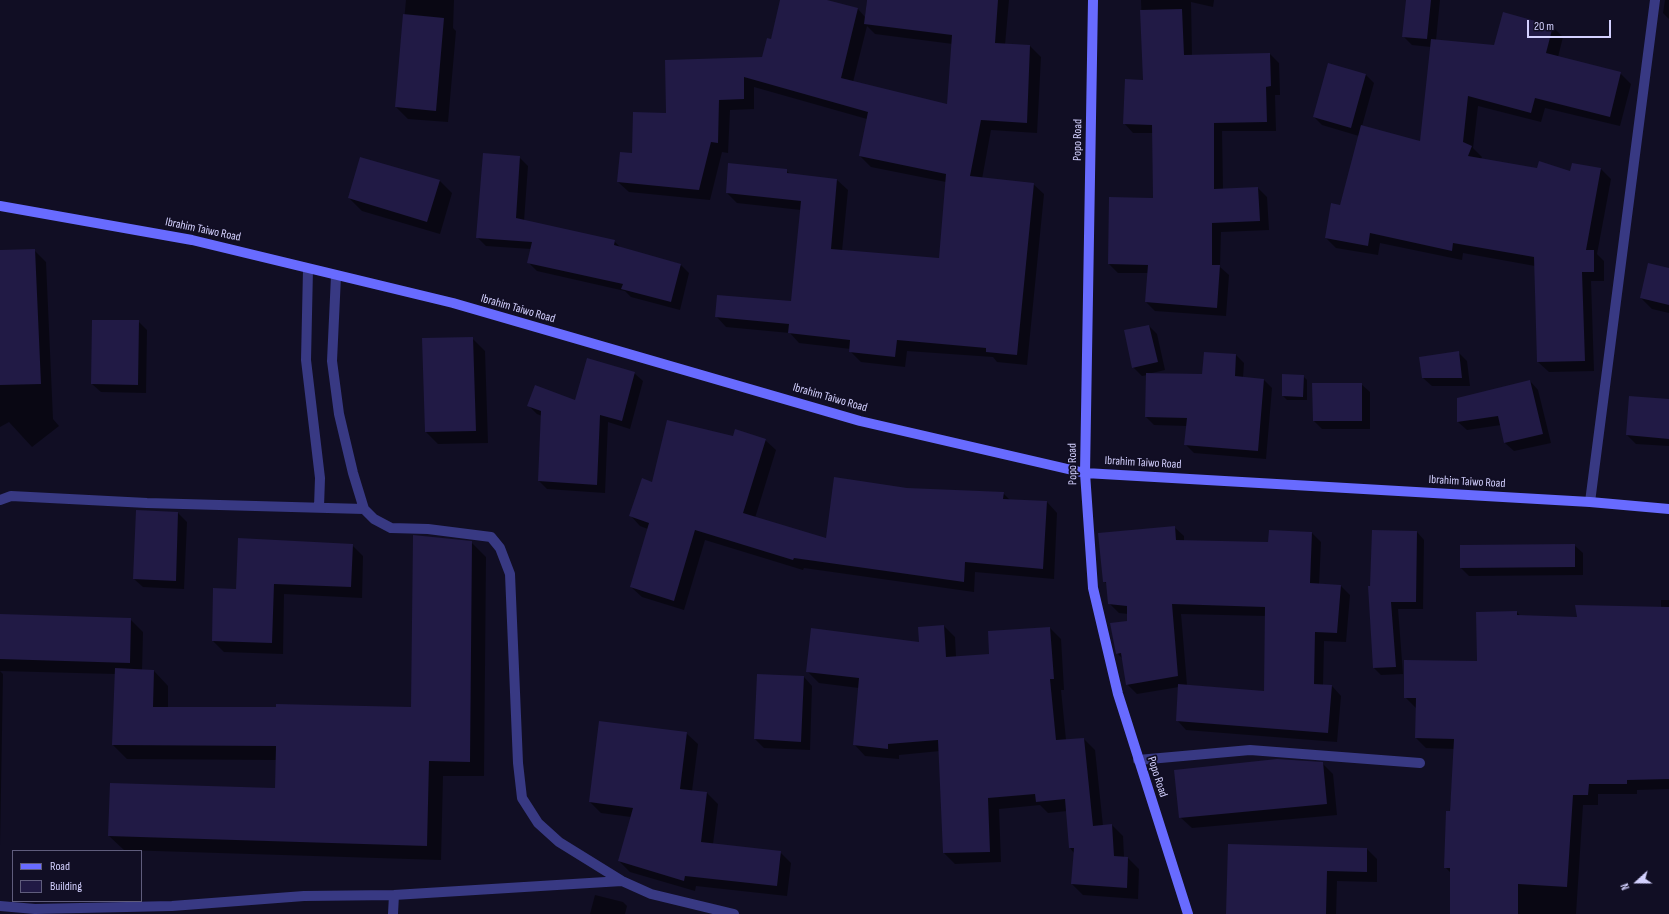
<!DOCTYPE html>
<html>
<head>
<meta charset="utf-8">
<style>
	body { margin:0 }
	#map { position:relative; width:1669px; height:914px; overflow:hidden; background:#110e24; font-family:"Sofia Sans Condensed",sans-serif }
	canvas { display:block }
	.legend { position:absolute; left:12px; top:850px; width:130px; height:52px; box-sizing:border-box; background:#110e24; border:1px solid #5f5c7c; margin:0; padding:5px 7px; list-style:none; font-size:12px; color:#d4d1ff }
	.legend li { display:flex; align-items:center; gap:8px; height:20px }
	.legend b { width:20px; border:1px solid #5f5c7c }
	.north { position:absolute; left:1617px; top:862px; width:40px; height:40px; -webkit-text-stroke:3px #110e24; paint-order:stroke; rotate:249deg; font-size:11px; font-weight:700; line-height:16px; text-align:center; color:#d4d1ff }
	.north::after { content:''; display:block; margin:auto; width:14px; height:18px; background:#d4d1ff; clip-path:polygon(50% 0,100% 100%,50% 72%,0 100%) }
	.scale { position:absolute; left:1527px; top:20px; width:84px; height:18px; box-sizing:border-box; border:2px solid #d4d1ff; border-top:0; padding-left:5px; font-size:12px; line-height:14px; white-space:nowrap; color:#d4d1ff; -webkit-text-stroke:3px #110e24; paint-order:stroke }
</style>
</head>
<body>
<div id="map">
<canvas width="1669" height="914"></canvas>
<ul class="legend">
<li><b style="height:5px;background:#686bff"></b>Road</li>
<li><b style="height:11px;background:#211a45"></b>Building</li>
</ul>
<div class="north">N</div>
<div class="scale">20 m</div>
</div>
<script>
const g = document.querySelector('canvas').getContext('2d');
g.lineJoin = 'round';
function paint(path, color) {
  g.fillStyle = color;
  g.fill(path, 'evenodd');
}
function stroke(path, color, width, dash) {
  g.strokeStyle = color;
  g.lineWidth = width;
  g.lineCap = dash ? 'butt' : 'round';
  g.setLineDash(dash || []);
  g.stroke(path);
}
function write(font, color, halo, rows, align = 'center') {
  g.font = font + ' "Sofia Sans Condensed",sans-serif';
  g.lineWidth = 3.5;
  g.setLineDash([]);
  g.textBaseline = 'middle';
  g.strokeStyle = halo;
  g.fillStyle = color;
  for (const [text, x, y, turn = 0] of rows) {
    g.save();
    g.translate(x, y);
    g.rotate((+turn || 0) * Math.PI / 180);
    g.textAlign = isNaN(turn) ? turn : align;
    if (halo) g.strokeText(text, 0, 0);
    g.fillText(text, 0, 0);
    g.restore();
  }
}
paint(new Path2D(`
	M406,0H454L453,28L456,31L448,122L408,119L396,107Z
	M781,0H822L858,9L865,17L867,0H1009L1005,45L1030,46L1041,57L1037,133L991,130L982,179L1033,184L1044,194L1027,365L997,362L993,357L907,351L905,367L861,362L850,351L851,349L799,343L790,333L726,327L716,316L792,302L801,210L737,203L727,193L786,170L791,175L837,180L848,190L842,251L940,259L946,182L871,167L860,156L867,119L754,87V109L730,110L728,153L722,152L710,200L629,192L618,182L633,154L667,114L763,58L771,40ZM867,26L875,34L953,44L948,105L853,82Z
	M1141,0H1214L1213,7L1191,2L1192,56L1270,54L1279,63L1280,95H1275L1276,131H1222L1223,190L1258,188L1267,197L1269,230L1221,232L1220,267L1229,275L1226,316L1155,311L1146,302L1148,273H1118L1109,264L1154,199L1153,133H1133L1124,123L1144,81Z
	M1407,0H1440L1436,40L1495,46L1553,27L1563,37L1558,57L1620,73L1631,84L1620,126L1545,108L1541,122L1478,106L1473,148L1482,157L1481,159L1538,169L1571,172L1572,164L1601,169L1611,179L1597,254L1604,261V281H1591L1594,371L1549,372L1538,362L1535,266L1463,253L1462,260L1380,243L1378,255L1336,248L1326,238L1340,206L1359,136L1322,125L1314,117L1329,64L1366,75L1374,83L1362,126L1421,142L1431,47L1412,45L1403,36Z
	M1665,0H1669V19L1663,13Z
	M519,157L528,166L524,221L614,241L622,249L680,264L689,273L680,310L631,297L625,291L537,271L528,262L531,249L486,246L477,237Z
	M439,180L452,193L440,234L362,211L349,198Z
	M34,250L46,262L53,419L59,426L32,447L9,422L0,427V251Z
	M1669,269V313L1652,309L1641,298Z
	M138,321L147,330L146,393L101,392L92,384Z
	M1149,326L1157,334L1165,370L1152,373L1203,375L1236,355L1244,363L1243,378L1264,380L1272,388L1266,459L1194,453L1186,445L1187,426L1154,425L1146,417L1147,375L1142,376L1133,367Z
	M472,338L485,351L488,443L438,444L426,432Z
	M1458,352L1467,361L1470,386H1432L1423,378Z
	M634,373L643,381L630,429L608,422L605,493L547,489L539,481L542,416L537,414L528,405L576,401Z
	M1303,376L1307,380V400H1287L1283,396Z
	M1530,381L1538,390L1551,443L1514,451L1505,443L1501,425L1467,430L1458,422Z
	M1361,384L1370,392V429H1322L1314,421Z
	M1669,400V446L1636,444L1627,435Z
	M734,437L765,440L776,450L755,518L827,540L907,489L1003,493L1010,500L1047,502L1057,513L1054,579L975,572L974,592L804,568L803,570L705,540L684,610L642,597L631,587L648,529L640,526L630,515L653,484Z
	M137,511L178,513L187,522L184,589L143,587L134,579Z
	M1174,527L1184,536V541L1269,543L1312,533L1321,542L1319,585L1341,586L1350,595L1346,642L1324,641L1323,685L1332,686L1341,696L1337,742L1186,730L1177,720L1179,687L1137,694L1127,684L1123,659L1117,653L1127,622L1128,614L1119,613L1109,603L1107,584L1104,581ZM1181,614L1266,616L1265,692L1187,685Z
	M1417,532L1424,540L1423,609H1398L1403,674L1381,675L1374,668L1369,587Z
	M471,542L486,557L484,776H443L441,860L124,850L109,836L276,789V760L127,759L113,745L116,674L0,671V615L130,619L143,632L142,671H154L168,686V708H412Z
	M352,545L363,556L362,598L284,594L283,654L224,652L213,641L237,590Z
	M1574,545L1583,553V575L1469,576L1461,568Z
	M1661,600H1669V789L1637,790V794H1598V805H1583L1576,914H1451V873L1445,867L1455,749L1426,748L1416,738V708L1405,697L1478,662L1517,612L1521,617L1578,618L1661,608Z
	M944,626L955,637L956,657L990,655L1050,628L1061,639L1064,690H1061L1066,740L1084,739L1095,750L1103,826L1112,825L1123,836L1124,857L1128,858L1139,869L1138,899L1083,895L1072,884L1074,853L1070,848L1067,811L1048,813L1040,805L999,809L1001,862L955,864L944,853L940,751L899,755V759L865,756L854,744L859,688L819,683L808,672L920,643Z
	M0,671L3,674L0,845Z
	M758,675L804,677L812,686L810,750L764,748L755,739Z
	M686,733L698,744L692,791L707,793L718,804L713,844L780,852L791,863L787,896L696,886L695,891L630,872L619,861L631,817L601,813L590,802Z
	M1322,763L1333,774L1337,815L1192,828L1180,817Z
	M1367,849L1377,859V882L1337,881L1336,914H1227Z
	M595,895L623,902L627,906L625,914H590Z`), '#0007');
paint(new Path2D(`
	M780,0H827L858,8L841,78L947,104L952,35L864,24L867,0H998L995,43L1030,45L1027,123L981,120L970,176L1034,183L1017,355L986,352V348L897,340L895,357L849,352L850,340L788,333L789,324L715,317L717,295L791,301L801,201L726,193L728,163L787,169V173L837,179L831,249L939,258L946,174L859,156L868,112L744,77V99L719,100L718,143L711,142L699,190L617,182L620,152L632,153L633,112L666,113L665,60L762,57L767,38L771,39Z
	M1406,0H1431L1427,39L1402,37Z
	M1182,9L1184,55L1270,53L1271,86L1266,87L1267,122L1214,123V189L1258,187L1260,221L1212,223V265H1220L1217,308L1145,302L1148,265L1108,264L1109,197L1153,198L1152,125L1123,124L1125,79L1143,80L1140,10Z
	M1503,12L1553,26L1546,53L1621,72L1610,117L1535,98L1531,113L1468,96L1463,142L1472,146L1468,156L1537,168L1539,161L1570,171L1572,163L1601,168L1586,250H1594V272H1582L1585,361L1537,362L1534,257L1453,243L1452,251L1370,233L1368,246L1325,238L1331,203L1340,205L1361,125L1420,141L1431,39L1494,45Z
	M403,14L444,18L436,111L395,107Z
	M1328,63L1366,74L1351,128L1313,117Z
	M483,153L520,156L516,218L615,240L614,245L681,264L671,302L621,289L623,284L527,263L532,242L476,238Z
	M360,157L440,180L427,222L348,198Z
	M35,249L41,384L0,385V250Z
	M1648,263L1669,268V305L1640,298Z
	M92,320H139L138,385L91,384Z
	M1149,325L1158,362L1132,368L1124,330Z
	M473,337L476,431L425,432L422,338Z
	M1459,351L1462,378H1422L1419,357Z
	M1204,352L1236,354L1235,376L1264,379L1258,451L1184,445L1187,418L1145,417L1146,373L1202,374Z
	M587,358L635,372L622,421L600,415L597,485L538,481L541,411L527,406L535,385L575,400Z
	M1282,374L1304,375L1303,397L1282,396Z
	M1530,380L1543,434L1504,443L1498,416L1457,422V398Z
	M1312,383H1362V421H1313Z
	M1629,396L1669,399V439L1626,435Z
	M667,420L733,436L735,429L766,439L743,513L826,538L834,477L907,488L1004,492L1003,499L1047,501L1043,569L965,562L964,582L794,558L793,560L695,530L674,601L630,587L649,523L629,516L642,478L652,482Z
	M136,510L178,512L176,581L133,579Z
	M1175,526L1176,540L1268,542L1269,530L1312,532L1310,583L1341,585L1337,633L1315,632L1314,684L1332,685L1328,733L1176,721L1178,684L1264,691L1265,607L1172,604L1178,676L1126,685L1121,653L1116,654L1110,623L1127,621V606L1108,604L1106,582H1103L1098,533Z
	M1372,530L1417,531L1416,602H1391L1396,667L1373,668L1368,586H1370Z
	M413,535L472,541L470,762L429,761L427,846L108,836L110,783L275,788L276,746L112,745L115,668L154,670L153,707H276V704L411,707Z
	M238,538L353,544L351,587L274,584L272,643L212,641L213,588L236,589Z
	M1575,544V567L1460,568V545Z
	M1575,605L1669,607V779L1627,780V784H1589L1588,795H1573L1567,887L1518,884V914H1450V868H1444L1446,811H1450L1454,739L1415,738L1416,698H1404V660L1477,661L1476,612L1517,611V615L1577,617Z
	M0,614L131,618L130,663L0,659Z
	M944,625L946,657L989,654L988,631L1050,627L1054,679H1050L1056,740L1084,738L1093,826L1112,824L1114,856L1128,857L1127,888L1071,884L1074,848H1069L1065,799L1036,802L1035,794L988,798L990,852L943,853L938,740L888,744V749L853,745L859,678L806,672L811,628L919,642L918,627Z
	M757,674L804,676L801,742L754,739Z
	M599,721L687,732L680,789L707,792L701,842L781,851L777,886L685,876L684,881L618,861L633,808L589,802Z
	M1277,759L1323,762L1327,804L1179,818L1174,770Z
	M1228,844L1367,848V872L1327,871L1326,914H1226Z`), '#211a45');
stroke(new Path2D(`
	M308,269L306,360L320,478L319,507
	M336,276L332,361L339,414L353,473L364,509L374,519L391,528L428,529L491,537L500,548L510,574L518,763L522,798L538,823L559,842L622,881L651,894L734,914
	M0,500L11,496L147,503L364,509
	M0,906L35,909L172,906L304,896L394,895L622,881
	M393,914L394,895`), '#383983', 10);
stroke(new Path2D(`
	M1590,502L1655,0
	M1138,760L1250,750L1420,763`), '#383983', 10);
stroke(new Path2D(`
	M1093,0L1085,473L1093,588L1118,694L1188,914
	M0,206L192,240L453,303L860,421L1085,473L1590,502L1669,509`), '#686bff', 10);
write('12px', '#d4d1ff', '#110e24', [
	["Popo Road",1078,140,-89],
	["Ibrahim Taiwo Road",203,230,12],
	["Ibrahim Taiwo Road",518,309,16],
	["Ibrahim Taiwo Road",830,398,16],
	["Ibrahim Taiwo Road",1143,463,3],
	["Popo Road",1073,464,-91],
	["Ibrahim Taiwo Road",1467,482,3],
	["Popo Road",1157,777,72]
]);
</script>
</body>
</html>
